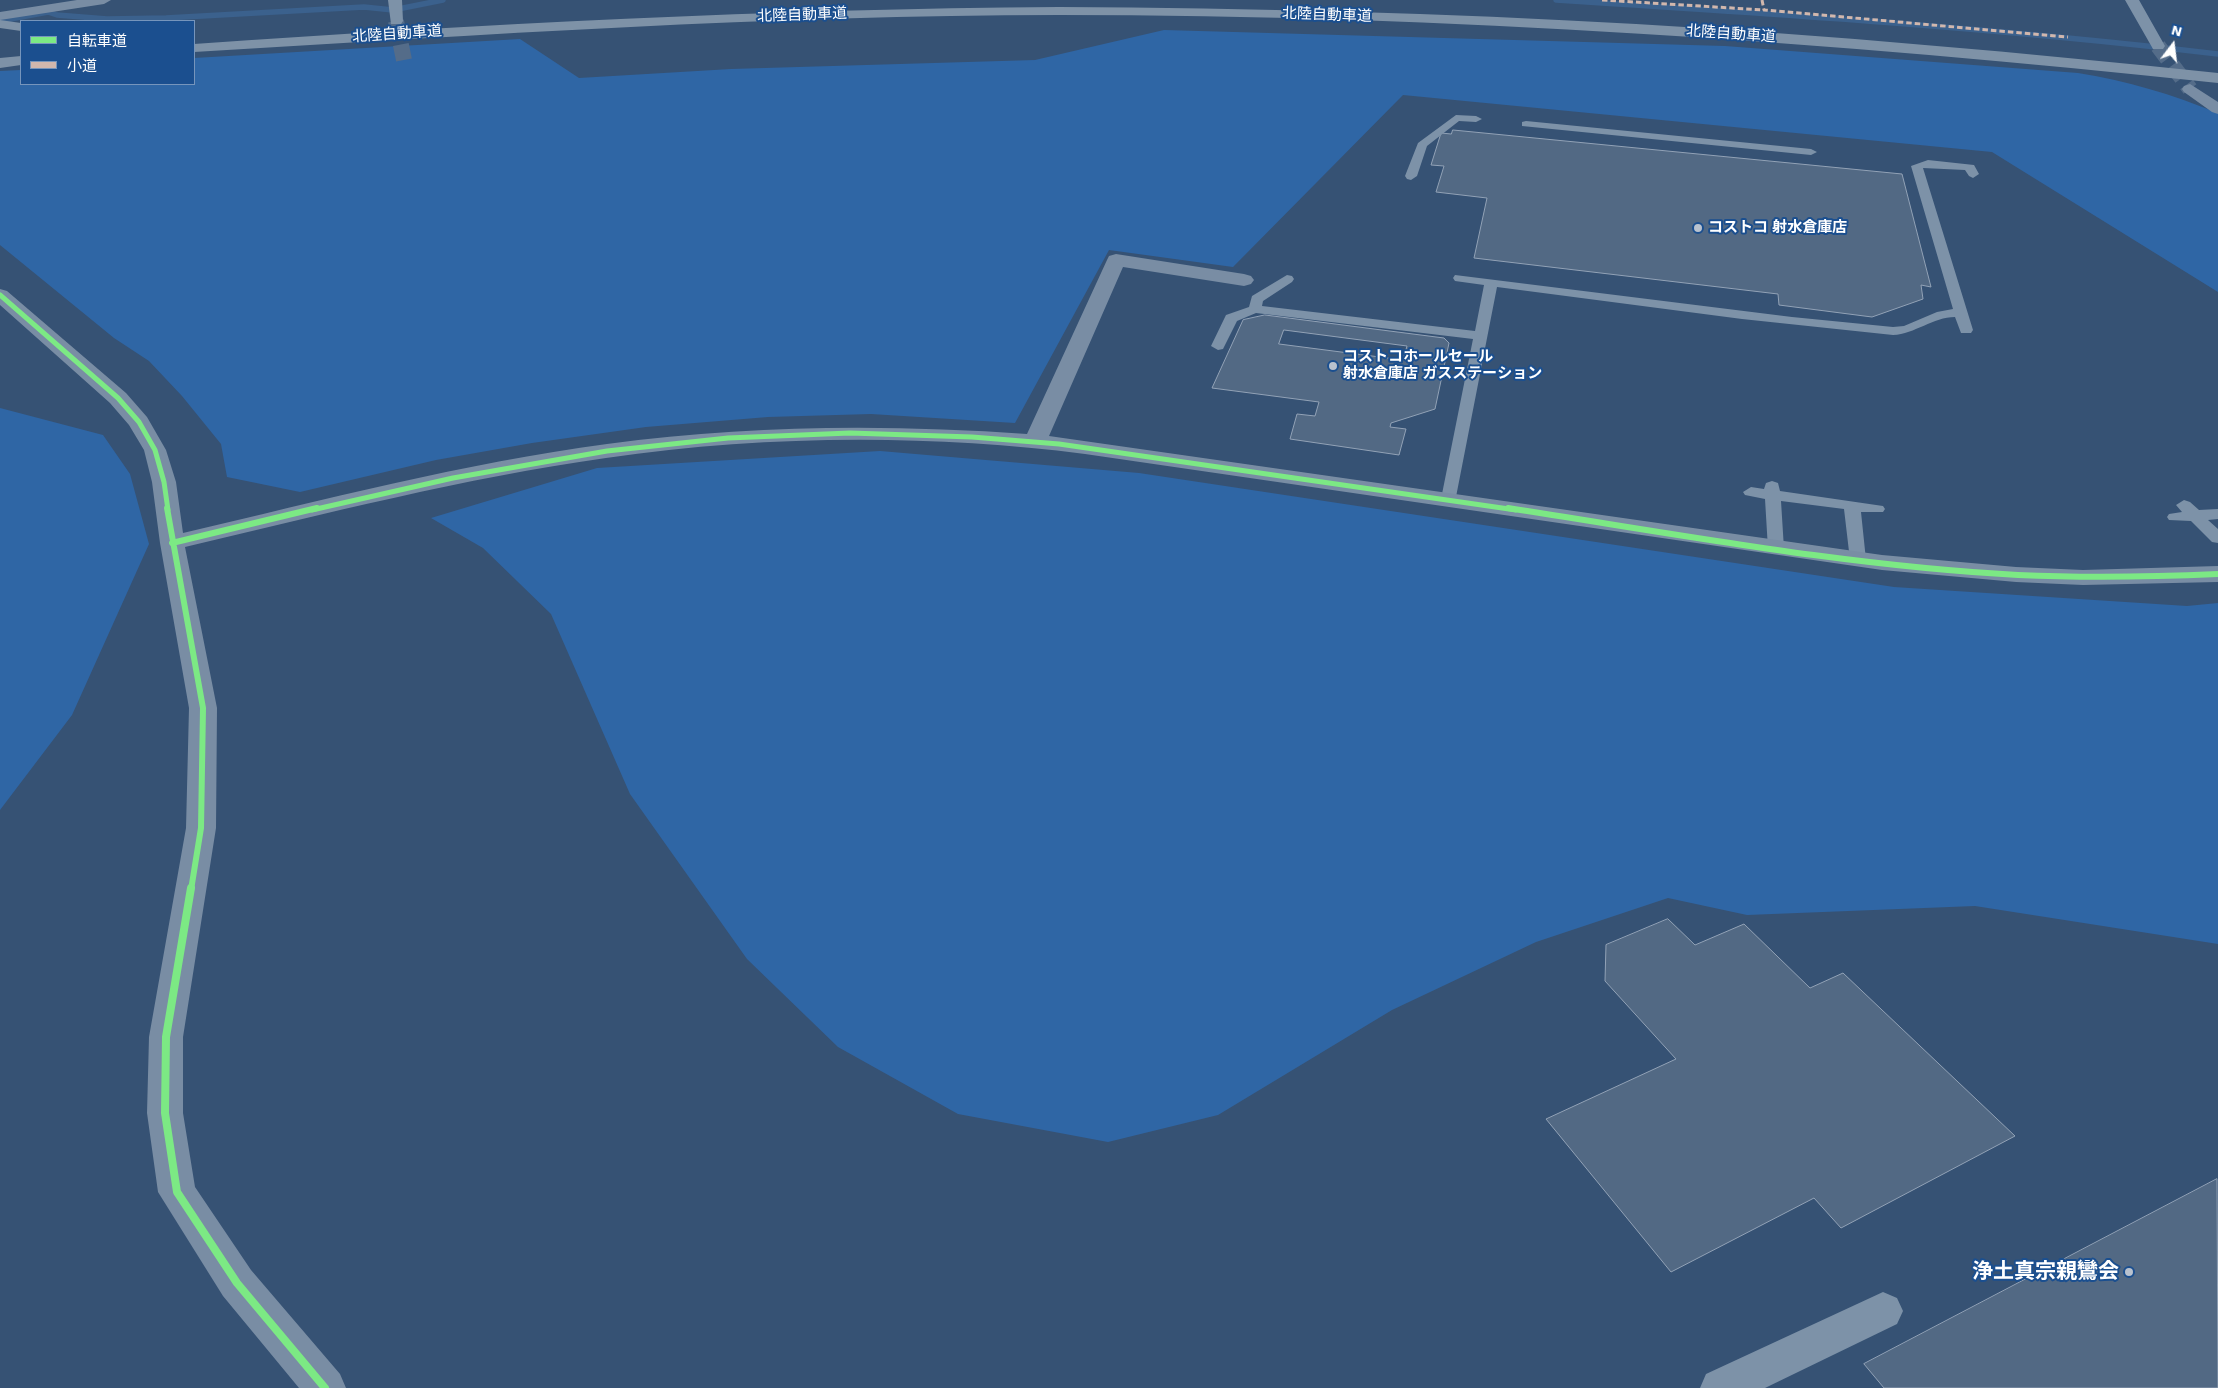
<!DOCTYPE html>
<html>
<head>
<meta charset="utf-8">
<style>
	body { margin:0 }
	#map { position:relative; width:2218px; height:1388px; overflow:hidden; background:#365274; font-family:"Work Sans","Noto Sans JP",sans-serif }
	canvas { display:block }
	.legend { position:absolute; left:20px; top:20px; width:175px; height:65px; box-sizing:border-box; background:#1b4f8f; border:1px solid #7695bc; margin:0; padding:6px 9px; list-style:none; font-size:15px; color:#fff }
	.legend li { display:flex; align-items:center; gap:10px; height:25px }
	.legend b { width:25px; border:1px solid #7695bc }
	.north { position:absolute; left:2148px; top:20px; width:50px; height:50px; -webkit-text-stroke:4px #1b4f8f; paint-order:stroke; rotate:15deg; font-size:14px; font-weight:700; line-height:20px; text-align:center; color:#fff }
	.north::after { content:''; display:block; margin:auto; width:18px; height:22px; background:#fff; clip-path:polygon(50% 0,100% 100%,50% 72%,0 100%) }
</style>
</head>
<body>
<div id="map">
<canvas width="2218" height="1388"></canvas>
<ul class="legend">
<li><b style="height:6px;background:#7ce984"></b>自転車道</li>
<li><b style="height:6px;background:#d1b7ad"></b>小道</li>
</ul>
<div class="north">N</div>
</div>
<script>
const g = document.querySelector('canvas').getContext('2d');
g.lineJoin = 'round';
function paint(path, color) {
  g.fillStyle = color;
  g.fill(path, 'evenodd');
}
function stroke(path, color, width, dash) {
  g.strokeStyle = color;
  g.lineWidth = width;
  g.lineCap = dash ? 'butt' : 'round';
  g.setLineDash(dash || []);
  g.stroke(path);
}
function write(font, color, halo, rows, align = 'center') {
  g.font = font + ' "Work Sans","Noto Sans JP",sans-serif';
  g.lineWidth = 4;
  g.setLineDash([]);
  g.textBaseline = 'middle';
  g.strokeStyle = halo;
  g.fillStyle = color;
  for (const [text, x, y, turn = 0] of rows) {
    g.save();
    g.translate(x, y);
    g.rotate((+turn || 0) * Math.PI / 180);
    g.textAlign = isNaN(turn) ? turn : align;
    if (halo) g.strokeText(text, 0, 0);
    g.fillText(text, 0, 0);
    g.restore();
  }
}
paint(new Path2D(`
	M1164,30L1725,46L2078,73C2129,81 2170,94 2218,113V292L1992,152L1403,95L1233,267L1109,250L1015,423L871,414L768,417L646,427L532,443L436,460L300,492L227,477L221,444L182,396L149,361L114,338L0,245V71L21,70V84H194V58L520,39L579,78L731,69L1035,60Z
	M0,408L103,435L130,474L149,544L72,715L0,810Z
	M880,451L1139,473L1894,587L2187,606L2218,603V944L1975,906L1747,915L1668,898L1536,942L1392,1010L1218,1115L1108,1142L958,1114L838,1047L747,959L630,794L551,614L483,548L431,518L597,468Z`), '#2f66a5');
stroke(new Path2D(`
	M1556,0C1777,14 1998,28 2218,54
	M0,21L48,12L57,15L107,19L166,18L364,7L393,10L443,0`), '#3b618d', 5.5);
const building = new Path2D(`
	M1453,130L1902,174L1931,287L1921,285L1923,299L1872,317L1779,305L1778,294L1474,258L1487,198L1436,192L1444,166L1431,165L1441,133L1451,134Z
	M1265,315L1444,338L1449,343L1435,409L1391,423L1390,427L1406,429L1399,455L1290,439L1297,414L1315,416L1319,402L1212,388L1243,320Z
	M1284,330L1407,346L1403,360L1279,344Z
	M1668,919L1695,945L1744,924L1810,988L1843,973L2015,1136L1841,1228L1814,1198L1671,1272L1546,1119L1676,1059L1605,981L1606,945Z
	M2217,1179L2218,1388H1884L1864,1364Z`);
paint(building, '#526984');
stroke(building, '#92a2b6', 1);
stroke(new Path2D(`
	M396,21L404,60`), '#546c89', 16, [16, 8]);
stroke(new Path2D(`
	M2158,46L2190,89`), '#546c89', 16, [16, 8]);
paint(new Path2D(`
	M1456,115L1476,116L1482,119L1476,122L1459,121L1427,146L1417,176L1411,180L1407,179L1405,176L1418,143Z
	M1526,121L1811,149L1817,152L1811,155L1522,126V122Z
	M1928,160L1974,165L1979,174L1973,178L1969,176L1965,170L1923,168L1973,330L1971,333H1961L1955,317C1933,317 1915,334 1893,335L1742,319L1497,287L1455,502L1449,504L1441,499L1473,339L1256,313L1237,321L1223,349L1218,350L1211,346L1226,315L1249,307L1252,296L1287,275L1292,276L1294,279L1292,282L1263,301L1262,306L1475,331L1484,285L1455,281L1453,278L1455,275L1792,317L1893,327L1904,326L1937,312L1953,309L1911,166Z
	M1772,481L1778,483L1780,491L1883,506L1885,509L1883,512H1861L1866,560L1864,564H1852L1850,560L1844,509L1781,501L1784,549L1782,553H1770L1768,549L1765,499L1745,495L1743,492L1751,487L1764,489L1766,483Z
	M2184,500L2190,502L2199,510L2218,509V519L2208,520L2218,529V543L2212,542L2191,521L2169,520L2167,517L2169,514L2182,512L2176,505Z`), '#7d92a8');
paint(new Path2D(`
	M388,0H402L403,21L401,24H391Z
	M2125,0H2139L2165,46L2163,49H2153Z
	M1883,1292L1897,1298L1903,1311L1897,1324L1765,1388H1700L1706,1374Z`), '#7d92a8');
paint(new Path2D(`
	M77,0H111L104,4L0,20V12Z
	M2190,84L2218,102V114L2212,112L2184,92L2182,89L2184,86Z
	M1116,254L1244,274L1251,276L1254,280L1251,284L1244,286L1123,267L1049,436L1882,555L2016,567L2083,570L2218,566V582L2083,585L2016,582L1882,570L1085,454C927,434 764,435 606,458C464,478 325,514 185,547L217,708L216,828L183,1037V1113L195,1187L251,1270L340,1374L346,1388H299L223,1296L158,1192L147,1113L149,1037L186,828L189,708L160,543L152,482L144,450L129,425L110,403L0,305V289L7,291L126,393L147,417L166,450L176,482L183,533C324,500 464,463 607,444C747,425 887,424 1027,434L1107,260L1109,256Z`), '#798da4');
paint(new Path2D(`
	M1059,7C1252,8 1444,13 1636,24C1831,35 2025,53 2218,73V83C1833,42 1447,15 1059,15C770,15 482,35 194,52V44C482,24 770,9 1059,7Z
	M0,20L21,23V31L0,28Z
	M21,56V65L0,68V58Z`), '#7e92a7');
stroke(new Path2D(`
	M1602,0L1764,10
	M1762,0L1764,10L2068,37`), '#d1b7ad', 3, [5.5, 3]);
stroke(new Path2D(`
	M0,295L118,398L139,422L155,450L164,482L168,510
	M312,510L453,478L607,451L728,438L850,433L972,437L1059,444L1516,510`), '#7ce984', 5);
stroke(new Path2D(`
	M167,508L203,708L201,828L191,890
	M1508,508C1677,534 1847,566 2018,575C2085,578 2151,577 2218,574
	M172,543L317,508`), '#7ce984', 6);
stroke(new Path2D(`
	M191,888L166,1037L165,1113L177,1192L237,1283L325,1388`), '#7ce984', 8);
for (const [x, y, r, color] of [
	[1698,228,5,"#b9c2ce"],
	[1333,366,5,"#b9c2ce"],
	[2129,1272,5,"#b9c2ce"]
]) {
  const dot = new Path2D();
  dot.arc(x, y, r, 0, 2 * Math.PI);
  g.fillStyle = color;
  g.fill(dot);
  stroke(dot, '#1b4f8f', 2);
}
write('15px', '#fff', '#1b4f8f', [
	["北陸自動車道",802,15,-2],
	["北陸自動車道",1327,15,2],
	["北陸自動車道",397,34,-4],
	["北陸自動車道",1731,34,4]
]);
write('bold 15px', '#fff', '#1b4f8f', [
	["コストコ 射水倉庫店",1708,228],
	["コストコホールセール",1343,357],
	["射水倉庫店 ガスステーション",1343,374]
], 'left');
write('bold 21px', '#fff', '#1b4f8f', [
	["浄土真宗親鸞会",2119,1272]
], 'right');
</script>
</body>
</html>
